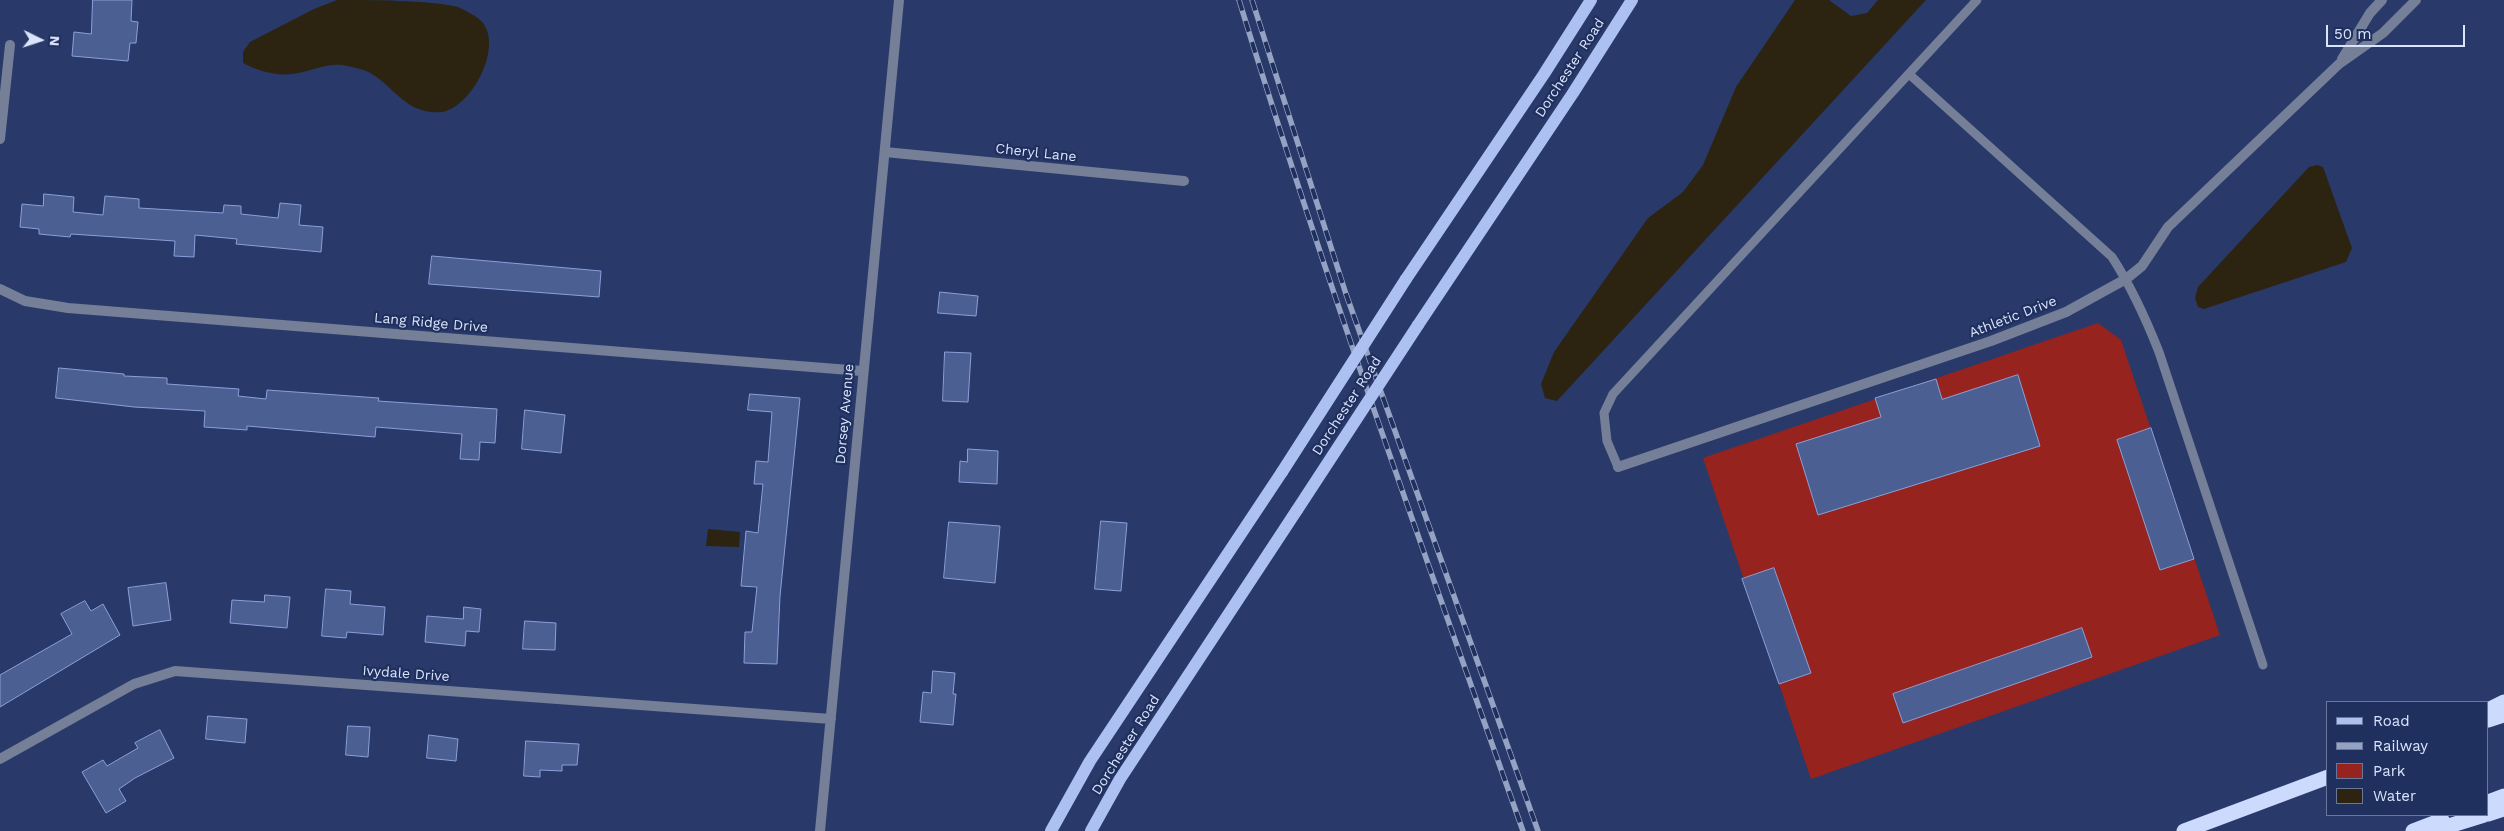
<!DOCTYPE html>
<html>
<head>
<meta charset="utf-8">
<style>
	body { margin:0 }
	#map { position:relative; width:2504px; height:831px; overflow:hidden; background:#293a6a; font-family:"Work Sans",sans-serif }
	canvas { display:block }
	.legend { position:absolute; left:2326px; top:701px; width:162px; height:115px; box-sizing:border-box; background:#1f2f5e; border:1px solid #6a779d; margin:0; padding:6px 9px; list-style:none; font-size:15px; color:#dae4fc }
	.legend li { display:flex; align-items:center; gap:10px; height:25px }
	.legend b { width:25px; border:1px solid #6a779d }
	.north { position:absolute; left:15px; top:15px; width:50px; height:50px; -webkit-text-stroke:4px #1f2f5e; paint-order:stroke; rotate:94deg; font-size:14px; font-weight:700; line-height:20px; text-align:center; color:#dae4fc }
	.north::after { content:''; display:block; margin:auto; width:18px; height:22px; background:#dae4fc; clip-path:polygon(50% 0,100% 100%,50% 72%,0 100%) }
	.scale { position:absolute; left:2326px; top:25px; width:139px; height:22px; box-sizing:border-box; border:2px solid #dae4fc; border-top:0; padding-left:6px; font-size:15px; line-height:18px; white-space:nowrap; color:#dae4fc; -webkit-text-stroke:4px #1f2f5e; paint-order:stroke }
</style>
</head>
<body>
<div id="map">
<canvas width="2504" height="831"></canvas>
<ul class="legend">
<li><b style="height:6px;background:#acc0f1"></b>Road</li>
<li><b style="height:6px;background:#95a2c3"></b>Railway</li>
<li><b style="height:14px;background:#97231f"></b>Park</li>
<li><b style="height:14px;background:#2c2411"></b>Water</li>
</ul>
<div class="north">N</div>
<div class="scale">50 m</div>
</div>
<script>
const g = document.querySelector('canvas').getContext('2d');
g.lineJoin = 'round';
function paint(path, color) {
  g.fillStyle = color;
  g.fill(path, 'evenodd');
}
function stroke(path, color, width, dash) {
  g.strokeStyle = color;
  g.lineWidth = width;
  g.lineCap = dash ? 'butt' : 'round';
  g.setLineDash(dash || []);
  g.stroke(path);
}
function write(font, color, halo, rows, align = 'center') {
  g.font = font + ' "Work Sans",sans-serif';
  g.lineWidth = 4.5;
  g.setLineDash([]);
  g.textBaseline = 'middle';
  g.strokeStyle = halo;
  g.fillStyle = color;
  for (const [text, x, y, turn = 0] of rows) {
    g.save();
    g.translate(x, y);
    g.rotate((+turn || 0) * Math.PI / 180);
    g.textAlign = isNaN(turn) ? turn : align;
    if (halo) g.strokeText(text, 0, 0);
    g.fillText(text, 0, 0);
    g.restore();
  }
}
paint(new Path2D(`
	M2098,323L2121,340L2220,635L1811,779L1703,458Z`), '#97231f');
paint(new Path2D(`
	M337,0C369,0 430,0 458,7C464,10 479,17 483,23C502,48 473,103 446,111C442,113 435,112 431,112C404,109 393,87 372,74C365,69 351,67 343,65C327,63 314,70 298,73C279,77 260,72 243,63V52L250,42L314,9Z
	M1795,0H1829L1851,16L1867,13L1878,0H1926L1557,401L1545,398L1541,384L1554,352L1648,218L1683,192L1703,165L1736,87Z
	M2317,165L2323,167L2352,248L2346,262L2204,309L2198,307L2195,298L2198,287L2309,167Z
	M708,529L740,532L739,547L706,546Z`), '#2c2411');
const building = new Path2D(`
	M93,0H132L131,21L138,22L136,43H130L128,61L72,56L74,32L91,34Z
	M44,194L74,197L73,212L103,215L105,196L139,199V208L223,213L224,205L241,206V214L278,218L280,203L301,205L299,225L323,227L321,252L236,244L237,239L195,235L194,257L174,256L175,241L71,234L70,237L39,234V229L20,227L22,204L43,206Z
	M432,256L601,271L599,297L429,284Z
	M940,292L978,296L976,316L938,313Z
	M945,352L971,353L968,402L943,401Z
	M59,368L124,374V376L167,378V384L239,389L238,396L266,399L267,390L379,398L378,401L497,409L495,443L480,442L479,460L460,459L462,434L376,427L375,437L247,426V430L204,427L205,411L134,407L56,398Z
	M2018,375L2040,446L1818,515L1796,444L1881,417L1875,398L1936,379L1942,399Z
	M750,394L800,398L780,596L777,664L744,663L745,632H752L757,587L741,586L746,531L758,533L763,484H754L756,461L768,462L772,412L748,410Z
	M525,410L565,415L561,453L522,449Z
	M2151,428L2194,559L2160,570L2117,440Z
	M968,449L998,451L997,484L959,482L960,461L967,462Z
	M1101,521L1127,523L1121,591L1095,589Z
	M949,522L1000,526L995,583L944,578Z
	M1774,568L1811,673L1779,684L1742,579Z
	M166,583L171,620L133,626L128,588Z
	M326,589L351,591L350,604L385,607L383,635L347,632L346,638L322,636Z
	M265,595L290,597L287,628L230,623L232,600L264,602Z
	M85,601L91,611L103,604L120,635L0,707V675L72,634L61,614Z
	M464,607L481,609L479,632L466,631L465,646L425,642L427,616L463,619Z
	M525,621L556,623L555,650L523,649Z
	M2082,628L2092,657L1903,723L1893,694Z
	M933,671L955,673L953,694H956L953,725L920,722L923,692L931,693Z
	M208,716L247,719L245,743L206,739Z
	M348,726L370,727L368,757L346,755Z
	M160,730L174,758L135,778L119,789L126,801L106,813L82,772L103,760L107,766L138,748L135,743Z
	M429,735L458,739L456,761L427,758Z
	M526,741L579,744L577,765H562V771L540,770V777L524,776Z`);
paint(building, '#4c5f92');
stroke(building, '#8aa0d9', 1);
stroke(new Path2D(`
	M1909,74L2112,257C2132,288 2146,319 2159,352L2263,665
	M1618,467L1607,441L1604,413L1613,394L1977,0`), '#757f97', 9);
stroke(new Path2D(`
	M2342,59L2370,13L2382,0
	M0,139L10,45
	M885,152L1184,181
	M0,289L25,301L68,308L862,371
	M1618,467L1991,341L2066,312L2126,279L2142,266L2168,227L2339,64L2383,33L2416,0
	M0,759L134,684L175,671L831,719
	M820,831L899,0`), '#757f97', 10);
stroke(new Path2D(`
	M1406,279L1544,74L1591,0
	M1418,325L1573,93L1632,0
	M1051,831L1090,761L1282,472
	M1091,831L1120,779L1297,510`), '#acc0f1', 12);
stroke(new Path2D(`
	M2488,710L2504,702
	M2488,720L2504,715
	M2488,802L2504,796
	M2488,814L2504,809
	M2184,831L2328,777
	M2413,831L2442,820
	M2433,831L2484,815`), '#cbdafd', 15);
const rail = new Path2D(`
	M1239,0C1325,280 1425,555 1523,831
	M1252,0L1346,294L1538,831`);
stroke(rail, '#95a2c3', 5.5);
stroke(rail, '#1f2f5e', 4, [11]);
stroke(new Path2D(`
	M1282,472L1406,279
	M1297,510L1418,325`), '#acc0f1', 12);
write('14px', '#dae4fc', '#1f2f5e', [
	["Dorchester Road",1570,68,-57],
	["Cheryl Lane",1036,153,6],
	["Athletic Drive",2013,317,-21],
	["Lang Ridge Drive",431,323,5],
	["Dorchester Road",1347,406,-57],
	["Dorsey Avenue",845,414,-85],
	["Ivydale Drive",406,674,4],
	["Dorchester Road",1126,745,-58]
]);
</script>
</body>
</html>
